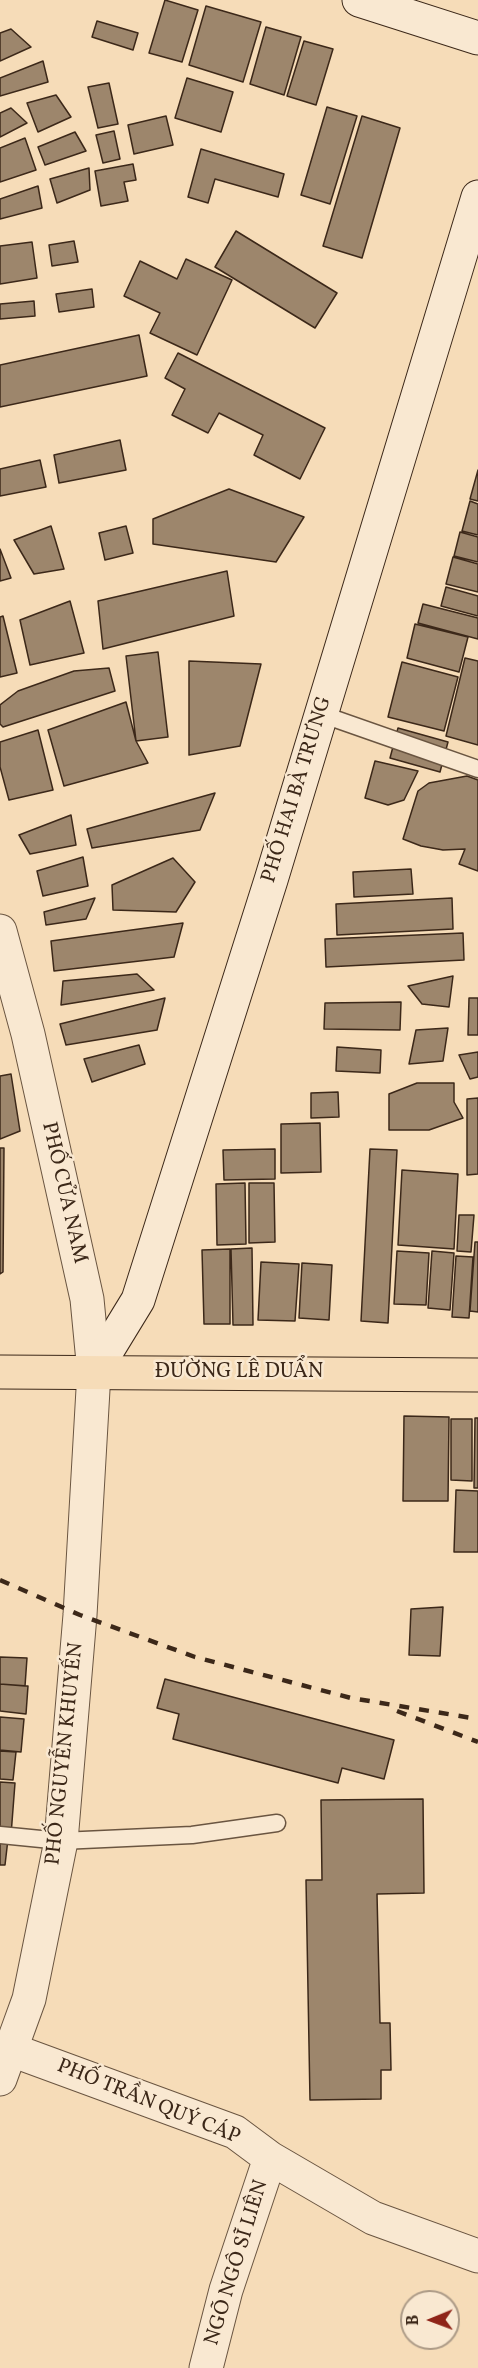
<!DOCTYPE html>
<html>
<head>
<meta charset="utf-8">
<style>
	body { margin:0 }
	#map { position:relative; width:478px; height:2368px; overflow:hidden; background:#f6dcb8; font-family:Vollkorn,serif }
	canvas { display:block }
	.north { position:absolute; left:400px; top:2290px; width:60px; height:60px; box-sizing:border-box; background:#f9e8d1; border:2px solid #ad9b87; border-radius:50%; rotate:269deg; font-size:16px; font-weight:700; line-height:24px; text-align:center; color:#3c2819 }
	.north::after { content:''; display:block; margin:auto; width:21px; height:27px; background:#8f2418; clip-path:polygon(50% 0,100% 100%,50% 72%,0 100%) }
</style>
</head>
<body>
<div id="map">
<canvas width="478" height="2368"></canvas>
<div class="north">B</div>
</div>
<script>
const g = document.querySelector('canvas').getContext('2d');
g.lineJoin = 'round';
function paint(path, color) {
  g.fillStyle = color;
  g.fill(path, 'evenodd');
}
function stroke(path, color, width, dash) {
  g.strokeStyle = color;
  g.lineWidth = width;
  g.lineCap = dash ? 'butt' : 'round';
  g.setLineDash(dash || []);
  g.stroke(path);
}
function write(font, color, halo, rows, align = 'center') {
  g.font = font + ' Vollkorn,serif';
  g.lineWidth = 5;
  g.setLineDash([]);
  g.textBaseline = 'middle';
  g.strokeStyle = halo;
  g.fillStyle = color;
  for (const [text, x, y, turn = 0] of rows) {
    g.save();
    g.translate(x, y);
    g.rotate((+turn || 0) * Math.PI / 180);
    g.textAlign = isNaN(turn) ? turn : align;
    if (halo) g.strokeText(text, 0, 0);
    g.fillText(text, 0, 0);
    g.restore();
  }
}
const building = new Path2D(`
	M165,0L198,10L182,62L149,53Z
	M206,6L261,22L243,82L189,65Z
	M97,21L138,33L133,50L92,37Z
	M266,27L301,37L284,95L250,84Z
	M11,29L31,47L0,61V33Z
	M304,41L333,49L316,105L287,96Z
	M43,61L48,82L0,96V78Z
	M187,78L233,92L221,132L175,118Z
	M109,83L118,124L98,128L88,87Z
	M56,95L71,117L38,132L27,103Z
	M327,107L357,116L330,204L301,195Z
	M11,108L27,123L0,137V113Z
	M166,116L173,145L134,154L128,125Z
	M362,116L400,128L362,258L323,246Z
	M114,131L120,159L103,163L96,135Z
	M75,132L86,151L45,165L38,147Z
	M25,138L36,170L0,182V148Z
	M201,149L284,174L278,197L215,179L208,203L188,197Z
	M133,164L136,180L124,182L128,201L101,206L95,171Z
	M89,168L90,190L57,203L50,179Z
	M38,186L42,208L0,219V199Z
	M236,231L337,293L315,328L215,267Z
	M74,241L78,262L52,266L49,245Z
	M32,242L37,278L0,284V246Z
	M186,259L232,280L197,355L150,333L160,313L124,296L140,261L177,279Z
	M92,289L94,307L59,312L56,294Z
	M34,301L35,316L0,319V304Z
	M139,335L147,376L0,407V365Z
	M178,353L325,428L300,479L254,455L263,435L219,413L208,433L172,415L185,389L165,378Z
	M120,440L126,470L59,483L54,455Z
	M40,460L46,487L0,496V469Z
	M478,470V501L470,499Z
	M229,489L304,517L276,562L153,544V519Z
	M470,501L478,504V535L462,531Z
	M51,526L64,569L34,574L14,540Z
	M126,526L133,553L105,560L99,533Z
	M460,532L478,537V562L454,556Z
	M0,549L11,578L0,581Z
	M453,557L478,564V592L446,584Z
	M227,571L234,616L103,649L98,601Z
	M446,587L478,596V616L441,606Z
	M70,601L84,653L30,665L20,620Z
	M423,604L478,618V639L418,623Z
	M3,616L17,673L0,677V617Z
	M415,624L468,637L459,672L407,658Z
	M158,652L168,737L136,741L126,656Z
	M465,658L478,661V745L446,736Z
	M189,661L261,664L240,746L189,755Z
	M402,662L458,677L444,731L388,717Z
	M109,668L115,691L3,727L0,724V705L18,691L74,671Z
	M126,702L136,741L148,763L64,786L48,730Z
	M398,728L448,742L440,772L390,758Z
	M38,730L53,790L9,800L0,767V742Z
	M375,761L418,771L404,800L388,805L365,798Z
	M467,776L478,780V871L459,864L465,849L443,850L421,846L403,839L418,791L429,783Z
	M215,793L200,830L92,848L87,829Z
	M71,815L76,845L30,854L19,835Z
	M83,857L88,886L43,896L37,871Z
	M173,858L195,882L176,912L113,910L112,885Z
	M411,869L413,894L354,897L353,872Z
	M95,898L86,919L46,925L44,912Z
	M452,898L453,929L337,935L336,904Z
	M183,923L174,957L54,971L51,941Z
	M463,933L464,960L326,967L325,939Z
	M137,974L154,990L61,1005L63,981Z
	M453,976L449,1007L422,1004L408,986Z
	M165,998L157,1030L66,1045L60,1024Z
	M469,998H478V1035H468Z
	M401,1002L400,1030L324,1029L325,1003Z
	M448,1028L443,1061L409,1064L416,1030Z
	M139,1045L145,1064L92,1082L84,1059Z
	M337,1047L381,1050L380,1073L336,1071Z
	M478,1052V1077L470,1079L459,1055Z
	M11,1074L20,1131L0,1139V1076Z
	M417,1083H454V1102L463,1118L429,1130H389V1094Z
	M338,1092L339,1117L311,1118V1093Z
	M478,1098V1174L467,1175V1099Z
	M320,1123L321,1172L281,1173V1124Z
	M0,1148H4L3,1272L0,1274Z
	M275,1149V1179L224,1180L223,1150Z
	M370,1149L397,1150L388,1323L361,1321Z
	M402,1170L458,1174L454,1249L398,1245Z
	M245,1183L246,1244L217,1245L216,1184Z
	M249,1183H274L275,1242L249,1243Z
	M459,1215H474L471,1252L457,1251Z
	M475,1242H478V1312L470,1311Z
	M252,1248L253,1325H233L231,1249Z
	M230,1249V1324H204L202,1250Z
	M397,1251L429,1253L426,1305L394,1304Z
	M432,1251L454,1253L450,1310L428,1308Z
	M456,1256L473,1257L469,1318L452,1317Z
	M261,1262L299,1264L295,1321L258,1320Z
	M302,1263L332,1265L329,1320L299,1318Z
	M404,1416L449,1417L448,1501H403Z
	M475,1418H478V1488H474Z
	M451,1419H472V1481L451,1480Z
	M456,1490L478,1491V1552H454Z
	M443,1607L440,1656L409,1655L411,1609Z
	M0,1657L27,1658L25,1686L0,1684Z
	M165,1679L394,1740L384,1779L342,1768L338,1783L173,1739L179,1714L157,1708Z
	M0,1684L28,1686L26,1714L0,1711Z
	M0,1717L24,1719L21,1752L0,1750Z
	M0,1751L16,1752L13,1780L0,1779Z
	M0,1782L15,1783L11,1835L0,1834Z
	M423,1799L424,1893L377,1894L380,2023H390L391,2070H381V2099L310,2100L306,1880H322L321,1800Z
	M0,1838L8,1839L5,1865H0Z`);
paint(building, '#9d866c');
stroke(building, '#3c2819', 1.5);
const service = new Path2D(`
	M321,714L478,769
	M0,1835L61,1841L192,1835L277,1823`);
const minor = new Path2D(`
	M9,2049L235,2132L270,2158L373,2218L478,2256
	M206,2368L226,2290L270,2158`);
const tertiary = new Path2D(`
	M0,931L28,1034L87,1299L94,1372L80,1615L61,1841L29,1999L0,2079`);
const secondary = new Path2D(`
	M359,0L478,38
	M94,1372L138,1300L271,880L478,197`);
const primary = new Path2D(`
	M0,1372L478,1375`);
stroke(service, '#6a5541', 19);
stroke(minor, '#6a5541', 35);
stroke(tertiary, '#6a5541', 35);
stroke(secondary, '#3c2819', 35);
stroke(primary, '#3c2819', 35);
stroke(service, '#f9e8d1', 16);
stroke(minor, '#f9e8d1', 33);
stroke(tertiary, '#f9e8d1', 33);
stroke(secondary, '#f9e8d1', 33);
stroke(primary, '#f6dcb8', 33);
stroke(new Path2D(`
	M0,1580L80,1615L195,1657L351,1698L478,1719
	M397,1711L478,1742`), '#3c2819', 4.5, [10, 10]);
write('21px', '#3c2819', '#f9e8d1', [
	["PHỐ HAI BÀ TRƯNG",298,790,-73],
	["PHỐ CỬA NAM",63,1193,77],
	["ĐƯỜNG LÊ DUẨN",239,1373],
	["PHỐ NGUYỄN KHUYẾN",66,1754,-84],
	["PHỐ TRẦN QUÝ CÁP",148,2103,22],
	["NGÕ NGÔ SĨ LIÊN",238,2263,-73]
]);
</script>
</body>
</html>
